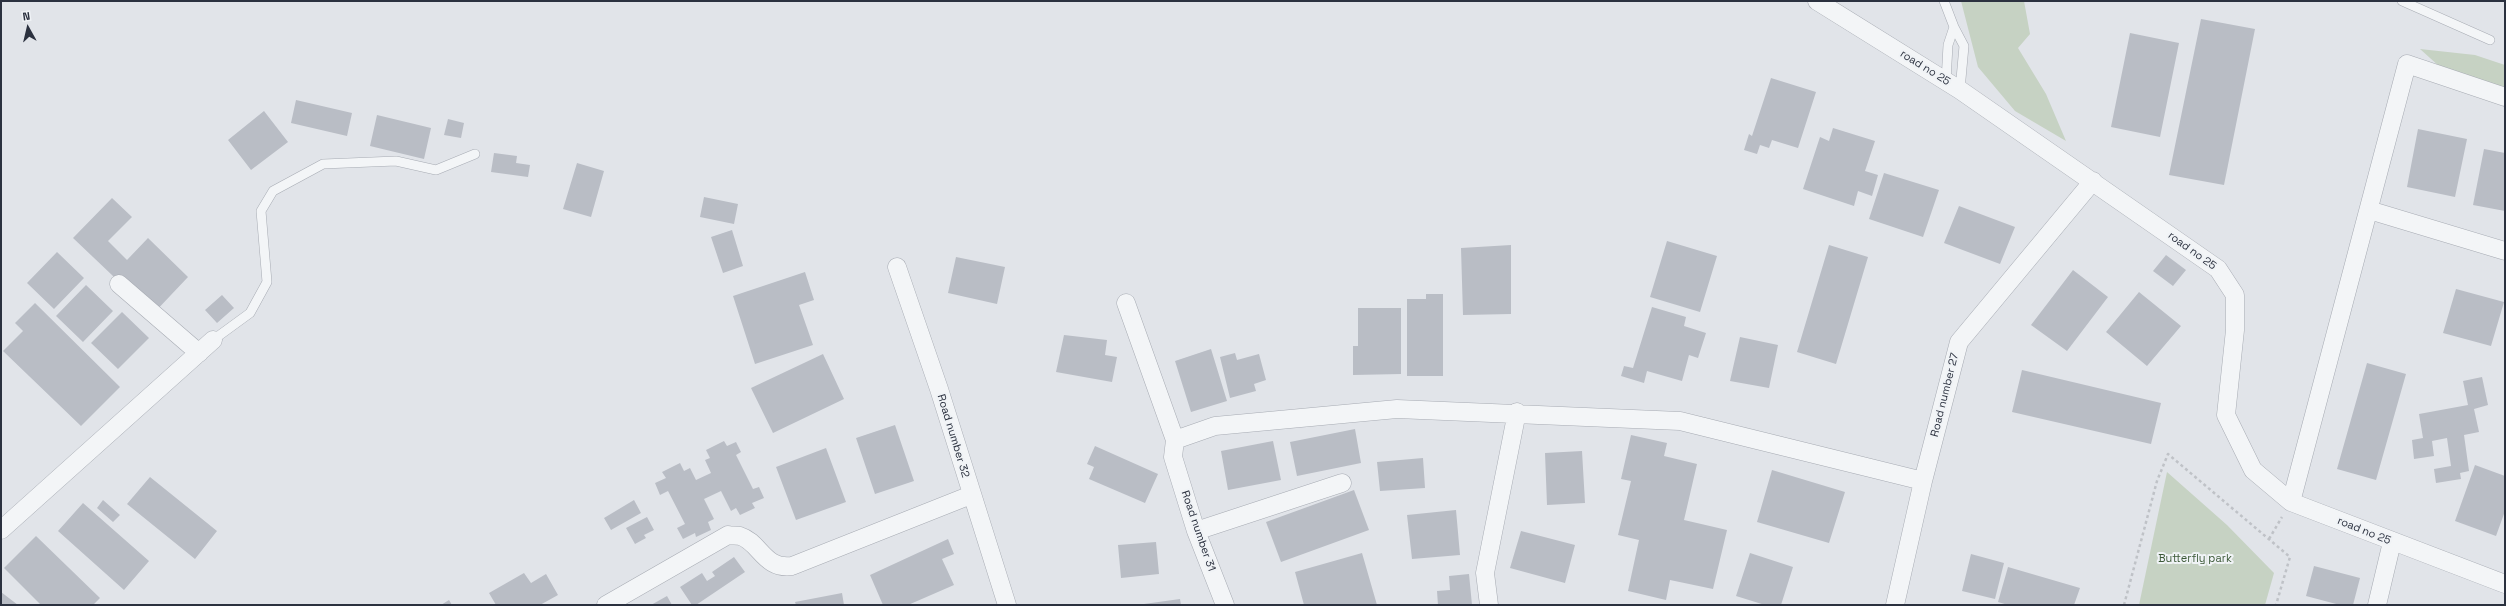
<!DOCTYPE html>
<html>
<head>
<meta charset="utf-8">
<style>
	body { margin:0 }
	#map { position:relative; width:2506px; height:606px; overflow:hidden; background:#e1e4e9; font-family:"Space Grotesk",sans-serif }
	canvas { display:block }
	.frame { position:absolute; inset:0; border:2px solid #2b313f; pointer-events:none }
	.north { position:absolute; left:8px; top:8px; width:40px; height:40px; -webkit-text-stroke:3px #f0f3f6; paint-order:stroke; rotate:352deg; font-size:11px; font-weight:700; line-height:16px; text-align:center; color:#2b313f }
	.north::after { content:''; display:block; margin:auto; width:14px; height:18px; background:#2b313f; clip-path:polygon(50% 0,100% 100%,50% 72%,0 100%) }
</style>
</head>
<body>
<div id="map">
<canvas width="2506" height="606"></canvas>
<div class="frame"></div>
<div class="north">N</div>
</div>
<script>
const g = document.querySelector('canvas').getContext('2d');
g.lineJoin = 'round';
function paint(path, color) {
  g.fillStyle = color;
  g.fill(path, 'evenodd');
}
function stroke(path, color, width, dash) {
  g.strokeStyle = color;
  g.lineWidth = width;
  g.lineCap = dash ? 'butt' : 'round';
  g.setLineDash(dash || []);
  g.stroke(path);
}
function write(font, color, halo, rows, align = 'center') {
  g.font = font + ' "Space Grotesk",sans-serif';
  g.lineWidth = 4;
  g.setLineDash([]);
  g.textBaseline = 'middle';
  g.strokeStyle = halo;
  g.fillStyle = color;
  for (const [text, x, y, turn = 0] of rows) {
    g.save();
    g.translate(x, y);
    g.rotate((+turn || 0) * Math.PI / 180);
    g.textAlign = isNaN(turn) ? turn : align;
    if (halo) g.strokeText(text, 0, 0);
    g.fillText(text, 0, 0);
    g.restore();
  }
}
paint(new Path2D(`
	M1961,1H2024L2030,34L2018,48L2046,94L2066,141L2015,111L1978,67Z
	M2420,49L2475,55L2505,65V96L2450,76Z
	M2167,472L2227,525L2274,573L2265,605H2139Z`), '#c6d2c3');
paint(new Path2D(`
	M2201,19L2255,29L2224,185L2169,175Z
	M2130,33L2179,43L2160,137L2111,127Z
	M1771,78L1816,92L1798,148L1772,140L1769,148L1760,145L1757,154L1744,150L1749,134L1752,136Z
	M296,100L352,113L347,136L291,123Z
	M264,111L288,142L251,170L228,140Z
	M377,115L431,128L424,159L370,146Z
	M448,119L464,123L461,138L444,135Z
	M1833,128L1875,141L1865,171L1878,175L1872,196L1858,191L1854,206L1803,189L1820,137L1829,141Z
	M2418,129L2467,139L2455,197L2407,187Z
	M2484,149L2505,153V211L2473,205Z
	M494,153L517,156L516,163L530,165L528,177L491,172Z
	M577,163L604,171L591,217L563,209Z
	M1884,173L1939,190L1923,237L1869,219Z
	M704,197L738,204L734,224L700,217Z
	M112,198L132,217L108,241L127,260L148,238L188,277L153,314L73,238Z
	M1959,206L2015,227L2000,264L1944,243Z
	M732,230L743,266L723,273L711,237Z
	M1667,241L1717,256L1700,312L1650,297Z
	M1511,245V314L1463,315L1461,248Z
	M1829,245L1868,257L1836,364L1797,352Z
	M57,252L84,278L54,309L27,283Z
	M2166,255L2186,270L2173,286L2153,271Z
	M956,257L1005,267L997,304L948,293Z
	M2073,270L2108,297L2067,351L2031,325Z
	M805,272L814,300L799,305L813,345L755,364L733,296Z
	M86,285L113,311L83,342L56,316Z
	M2456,289L2504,302L2491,346L2443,333Z
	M2139,292L2181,326L2147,366L2106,332Z
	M1426,294H1443V376H1407V299H1426Z
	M222,295L234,308L217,323L205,310Z
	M35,303L120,387L81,426L3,351L23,331L15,323Z
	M1652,307L1686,317L1684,326L1706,333L1698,358L1689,355L1682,381L1647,371L1644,383L1621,376L1624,366L1633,368Z
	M1358,308H1401V374L1353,375V346H1358Z
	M122,312L149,338L118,369L91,343Z
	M1064,335L1107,340L1105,355L1117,357L1112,382L1056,372Z
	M1740,337L1778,345L1769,388L1730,381Z
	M1211,349L1227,401L1191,412L1175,361Z
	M1235,353L1237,360L1259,354L1266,380L1254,384L1256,391L1230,398L1220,357Z
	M823,354L844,399L773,433L751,388Z
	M2367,363L2406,374L2376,480L2337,469Z
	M2022,370L2161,403L2151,444L2012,412Z
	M2482,377L2488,405L2474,409L2479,432L2464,435L2469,471L2460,473L2461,479L2436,483L2434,469L2451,466L2447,438L2432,441L2434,456L2414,459L2412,440L2423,438L2419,414L2468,405L2463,381Z
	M895,425L914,481L875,494L856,438Z
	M1355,429L1361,463L1297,476L1290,442Z
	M1631,435L1667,443L1664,456L1697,464L1684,520L1727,530L1713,589L1670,580L1666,600L1628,591L1639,540L1618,535L1631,481L1621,479Z
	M724,441L727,446L736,442L741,452L736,455L753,489L759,487L764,498L752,503L755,508L740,515L736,508L731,511L721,491L704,499L714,519L708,522L711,530L696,537L695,533L683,539L677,528L685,524L668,491L660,495L655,483L666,478L662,472L680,463L684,471L690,468L696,480L711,473L705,460L710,458L706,450Z
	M1273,441L1281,480L1228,490L1221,451Z
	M1095,446L1158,474L1145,503L1089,479L1094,467L1087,464Z
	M826,448L846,502L796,520L776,467Z
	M1582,451L1585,503L1547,505L1545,453Z
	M1423,458L1425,488L1380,491L1377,462Z
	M2475,465L2505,476V511L2496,536L2455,521Z
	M1772,470L1845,492L1829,543L1757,522Z
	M150,477L217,531L195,559L127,504Z
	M1354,490L1369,530L1281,562L1266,522Z
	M103,500L120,515L113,522L97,508Z
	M634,500L641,513L611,530L604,518Z
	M83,503L149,561L124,590L58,531Z
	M1456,510L1460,555L1412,559L1407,515Z
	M647,517L654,530L644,535L646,538L635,544L626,528Z
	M1521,531L1575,545L1565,583L1510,568Z
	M36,536L100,598L93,605H41L4,568Z
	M948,539L954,554L942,559L954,585L908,605H883L870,575Z
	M1156,542L1159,574L1121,578L1118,545Z
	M1362,553L1377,605H1304L1295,572Z
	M1750,553L1793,567L1781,605H1765L1736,596Z
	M1971,554L2004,563L1995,599L1962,591Z
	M734,557L745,572L696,605H692L680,587L702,573L707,581L715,576L712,572Z
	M2314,566L2360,578L2353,605H2340L2306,596Z
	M2008,567L2080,588L2074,605H2008L1998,602Z
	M524,573L531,583L546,574L558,595L540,605H496L489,593Z
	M1469,574L1472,605H1438L1437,591L1450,590L1449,576Z
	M1,592L18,605H1Z
	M842,593L844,605H796L795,602Z
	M667,596L672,605H651Z
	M1180,599L1181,605H1144V604Z
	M449,600L452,605H441Z`), '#b9bdc5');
const service = new Path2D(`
	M1944,1L1954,27
	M2402,1L2490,40
	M1946,81L1948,45L1954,27L1964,46L1960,90
	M213,340L250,313L267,282L261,211L273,191L323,164L396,161L436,170L475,154`);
const minor = new Path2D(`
	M1817,1L1960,90L2218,269L2235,295V330L2226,415L2253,470L2291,502L2505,584
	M2369,210L2505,251
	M897,267L939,389L1007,605
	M119,284L199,353
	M1126,303L1175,440
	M2291,502L2407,64L2505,97
	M1,530L213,340
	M1196,531L1342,483
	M606,605L728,535C732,536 736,535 740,536C760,542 764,570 792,566L971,495
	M1225,605L1196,531L1173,457L1175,440L1215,426L1397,409L1680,421L1923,481
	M1489,605L1485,573L1517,412
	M1895,605L1923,481L1959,342L2093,181
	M2377,605L2392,542`);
stroke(service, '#a7abb3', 10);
stroke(minor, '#a7abb3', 19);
stroke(new Path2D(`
	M2269,539L2282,517
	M2124,605L2157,481L2168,454L2290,557L2276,605`), '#bfc2c7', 2.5, [3, 3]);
stroke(service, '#f3f5f7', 9);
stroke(minor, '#f3f5f7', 18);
write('11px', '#2b313f', '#f0f3f6', [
	["road no 25",1925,68,32],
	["road no 25",2192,251,36],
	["Road number 27",1945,395,-76],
	["Road number 32",953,436,73],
	["Road number 31",1198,531,71],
	["road no 25",2364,531,22]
]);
write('11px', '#3d5a39', '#f0f3f6', [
	["Butterfly park",2195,559]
]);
</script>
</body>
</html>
